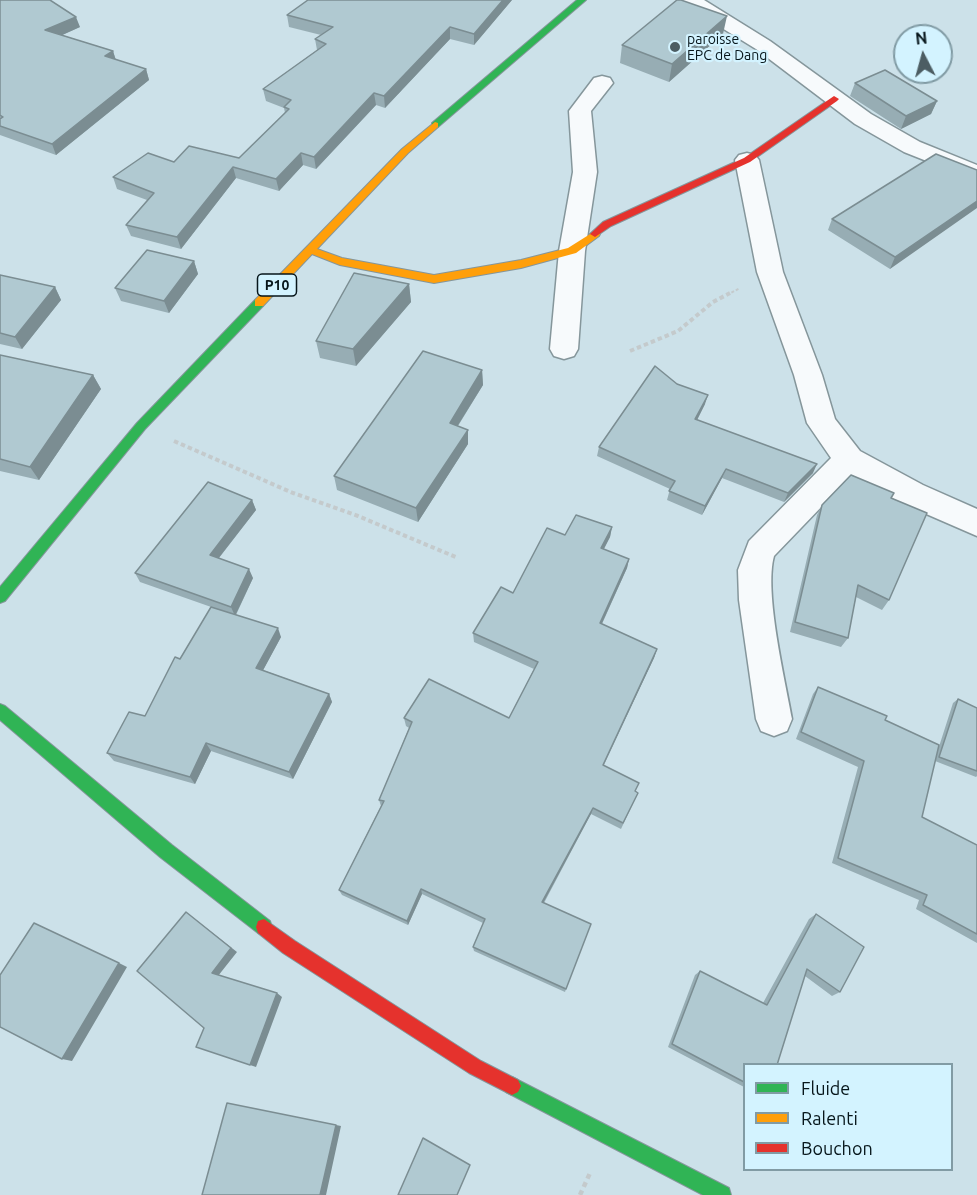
<!DOCTYPE html>
<html>
<head>
<meta charset="utf-8">
<style>
	body { margin:0 }
	#map { position:relative; width:977px; height:1195px; overflow:hidden; background:#cce1e9; font-family:Ubuntu,sans-serif }
	canvas { display:block }
	.legend { position:absolute; left:743px; top:1063px; width:210px; height:108px; box-sizing:border-box; background:#d3f3ff; border:2px solid #819ba4; margin:0; padding:8px 10px; list-style:none; font-size:18px; color:#07161b }
	.legend li { display:flex; align-items:center; gap:12px; height:30px }
	.legend b { width:30px; border:2px solid #819ba4 }
	.north { position:absolute; left:893px; top:24px; width:60px; height:60px; box-sizing:border-box; background:#d3f3ff; border:2px solid #819ba4; border-radius:50%; rotate:354deg; font-size:16px; font-weight:700; line-height:24px; text-align:center; color:#07161b }
	.north::after { content:''; display:block; margin:auto; width:21px; height:27px; background:#4c5d63; clip-path:polygon(50% 0,100% 100%,50% 72%,0 100%) }
</style>
</head>
<body>
<div id="map">
<canvas width="977" height="1195"></canvas>
<ul class="legend">
<li><b style="height:8px;background:#30b455"></b>Fluide</li>
<li><b style="height:8px;background:#ff9f0a"></b>Ralenti</li>
<li><b style="height:8px;background:#e5322d"></b>Bouchon</li>
</ul>
<div class="north">N</div>
</div>
<script>
const g = document.querySelector('canvas').getContext('2d');
g.lineJoin = 'round';
function stroke(path, color, width, dash) {
  g.strokeStyle = color;
  g.lineWidth = width;
  g.lineCap = dash ? 'butt' : 'round';
  g.setLineDash(dash || []);
  g.stroke(path);
}
function paint(path, color) {
  g.fillStyle = color;
  g.fill(path, 'evenodd');
}
function write(font, color, halo, rows, align = 'center') {
  g.font = font + ' Ubuntu,sans-serif';
  g.lineWidth = 4.5;
  g.setLineDash([]);
  g.textBaseline = 'middle';
  g.strokeStyle = halo;
  g.fillStyle = color;
  for (const [text, x, y, turn = 0] of rows) {
    g.save();
    g.translate(x, y);
    g.rotate((+turn || 0) * Math.PI / 180);
    g.textAlign = isNaN(turn) ? turn : align;
    if (halo) g.strokeText(text, 0, 0);
    g.fillText(text, 0, 0);
    g.restore();
  }
}
const street = new Path2D(`
	M680,0H704L770,41L871,114L920,142L977,165V181L904,152L855,124L756,49L683,4Z
	M602,76L610,78L613,83L591,111L597,172L585,251L578,349L574,356L564,359L554,356L550,349L559,251L573,172L569,111L594,78Z
	M747,153L755,155L759,160L783,272L822,375L835,419L860,451L923,485L977,509V536L901,503L852,475L774,556C764,592 785,679 792,719L787,731L774,736L761,731L756,719L739,600L738,570L749,541L831,458L807,423L794,375L757,272L735,160L739,155Z`);
const fast = new Path2D(`
	M577,0H586L438,127H432V123Z
	M259,299L263,300V306L145,429L5,601L0,603V587L137,423L255,300Z
	M0,704L5,706L172,845L270,921L272,927L270,933L264,935L258,933L160,857L0,720Z
	M512,1077L729,1188L731,1195H703L506,1092L503,1086L506,1080Z`);
const slow = new Path2D(`
	M435,122L438,123V127L408,153L317,249L342,258L434,275L521,260L568,248L595,231L600,234L599,236L576,253L521,268L434,283L340,265L312,254L263,306H255V300L402,149Z`);
const jam = new Path2D(`
	M834,96L839,99L837,101L750,162L611,226L595,237L590,234L603,222L744,158Z
	M264,919L295,941L481,1061L518,1080L521,1086L518,1092L512,1095L469,1073L283,953L258,933L256,927L258,921Z`);
stroke(street, '#85969b', 3);
stroke(fast, '#85969b', 2);
stroke(slow, '#85969b', 2);
stroke(jam, '#85969b', 2);
stroke(new Path2D(`
	M727,295L740,288`), '#c4cacc', 2, [3, 2]);
stroke(new Path2D(`
	M630,351L678,331L713,302L730,293
	M174,441L293,493L358,516L458,558`), '#c4cacc', 4, [4.5, 3]);
stroke(new Path2D(`
	M580,1195L590,1173`), '#c4cacc', 4.5, [5, 4]);
paint(street, '#f7fafc');
paint(fast, '#30b455');
paint(slow, '#ff9f0a');
paint(jam, '#e5322d');
paint(new Path2D(`
	M0,0L80,27L62,35L113,51L116,60L146,69L149,80L56,155L0,135Z
	M512,0L474,45L450,39L385,108L376,105L316,169L303,165L279,191L236,178L181,249L131,236L126,225L147,200L117,189L113,177L174,162L239,158L285,113L284,108L266,101L263,89L317,50L315,39L321,35L289,27L287,15Z
	M723,34L669,82L620,63L622,45Z
	M855,83L937,101L931,114L901,129L850,96Z
	M977,170L890,269L828,230L832,219Z
	M194,261L198,274L169,313L121,301L115,288Z
	M0,275L55,287L61,300L22,349L0,344Z
	M409,284L411,302L356,366L320,358L316,341Z
	M0,355L93,375L101,389L39,480L0,471Z
	M482,370L483,385L458,426L468,444L418,522L337,490L334,476Z
	M677,384L705,404L697,420L813,473L784,502L722,478L702,515L667,500L670,489L597,456L599,447Z
	M891,498L889,600L882,610L856,597L848,638L841,647L790,632L817,515L822,505Z
	M252,500L256,510L219,558L253,578L236,615L281,637L263,670L329,694L332,702L293,779L211,751L195,784L114,761L107,753L145,716L214,608L140,582L135,573Z
	M612,527L610,537L604,549L629,559L627,568L602,624L657,649L654,658L604,765L638,793L621,829L591,814L544,903L566,989L565,992L474,951L473,947L483,923L422,894L408,925L342,895L339,890L381,806L379,800L409,728L406,726L404,718H509L534,669L474,642L473,633L513,593L565,535Z
	M818,687L885,720L936,756L953,703L958,699L977,708V776L976,777L935,761L922,817L977,845V943L916,909L919,900L832,863L858,767L796,739L813,694Z
	M816,914L840,992L832,996L805,976L744,1065V1087L668,1047L695,975L700,971L763,1003L809,919Z`), '#97adb4');
paint(new Path2D(`
	M503,0H512L474,45V34Z
	M727,16L723,34L669,82L672,64Z
	M76,17L80,27L49,41L45,30Z
	M450,27V39L385,108L384,96Z
	M113,51L116,61L105,56Z
	M146,69L149,80L56,155L52,144Z
	M374,93L376,105L316,169L314,157Z
	M937,101L931,114L901,129L906,116Z
	M301,153L303,165L279,191L276,179Z
	M233,167L236,178L181,249L177,237Z
	M977,201V208L890,269L895,257Z
	M194,261L198,274L169,313L164,301Z
	M409,284L411,302L356,366L353,349Z
	M55,287L61,300L22,349L15,337Z
	M482,370L483,385L450,438V423Z
	M93,375L101,389L39,480L30,467Z
	M708,395L705,404L693,428L695,419Z
	M468,430V444L418,522L416,508Z
	M817,464L813,473L784,502L788,493Z
	M726,469L722,478L702,515L705,506Z
	M252,500L256,510L214,564L210,555Z
	M612,527L610,537L599,558L601,548Z
	M629,559L627,568L598,632L600,623Z
	M249,569L253,578L235,616L231,607Z
	M278,628L281,637L260,676L256,668Z
	M657,649L654,658L600,772L603,765Z
	M329,694L332,702L293,779L289,772Z
	M206,743L211,751L195,784L190,777Z
	M593,808L591,814L541,907L542,902Z
	M421,889L422,894L408,925L407,921Z
	M186,912L237,952L218,976L212,973Z
	M119,963L127,967L72,1061L62,1059Z
	M277,993L282,997L256,1067L250,1065Z
	M336,1125L341,1126L326,1195H320Z`), '#7b8d92');
const building = new Path2D(`
	M0,0H50L76,17L45,30L113,51L105,56L146,69L52,144L0,126V119L3,117L0,115Z
	M308,0H503L474,34L450,27L384,96L374,93L314,157L301,153L276,179L233,167L177,237L126,225L154,193L113,177L148,153L174,162L189,146L239,158L289,109L284,107L291,100L263,89L326,44L315,39L333,27L287,15Z
	M677,0H681L727,16L672,64L622,45Z
	M885,70L937,101L906,116L855,83Z
	M936,154L977,170V201L895,257L832,219Z
	M147,250L194,261L164,301L115,288Z
	M354,273L409,284L353,349L316,341Z
	M0,275L55,287L15,337L0,333Z
	M423,351L482,370L450,423L468,430L416,508L334,476Z
	M0,355L93,375L30,467L0,459Z
	M655,366L677,384L708,395L695,419L817,464L788,493L726,469L705,506L669,491L675,481L599,447Z
	M851,475L894,493L891,498L927,513L889,600L858,585L848,638L795,622L822,505Z
	M208,482L252,500L210,555L249,569L231,607L135,573Z
	M576,515L612,527L601,548L629,559L600,623L657,649L603,765L639,783L635,791L638,793L623,823L593,808L542,902L591,924L566,989L473,947L485,919L421,889L407,921L339,890L384,801L379,800L412,722L404,718L429,679L509,718L538,662L473,633L501,587L513,593L547,528L565,535Z
	M211,607L278,628L256,668L329,694L289,772L206,743L190,777L107,753L129,712L145,716L175,657L180,659Z
	M818,687L887,716L885,720L939,745L922,817L977,845V934L923,905L927,895L838,858L864,761L801,732Z
	M958,699L977,708V771L939,757Z
	M186,912L231,948L212,973L277,993L250,1065L196,1047L204,1028L137,971Z
	M816,914L864,947L840,992L807,969L777,1065H744V1082L672,1044L700,971L767,1005Z
	M34,923L119,963L62,1059L0,1027V975Z
	M227,1103L336,1125L320,1195H202Z
	M423,1138L470,1165L457,1195H398Z`);
paint(building, '#b0c9d1');
stroke(building, '#7b8d92', 1.5);
for (const [x, y, r, color] of [
	[675,47,6,"#4c5d63"]
]) {
  const dot = new Path2D();
  dot.arc(x, y, r, 0, 2 * Math.PI);
  g.fillStyle = color;
  g.fill(dot);
  stroke(dot, '#d3f3ff', 2);
}
write('14px', '#07161b', '#d3f3ff', [
	["paroisse",687,39],
	["EPC de Dang",687,55]
], 'left');
for (const [x, y, w] of [
	[277,285,39]
]) {
  const box = new Path2D();
  box.roundRect(x - w / 2, y - 11, w, 22, 4.5);
  g.fillStyle = '#d3f3ff';
  g.fill(box);
  stroke(box, '#07161b', 1.5);
}
write('bold 14px', '#07161b', null, [
	["P10",277,285]
]);
</script>
</body>
</html>
